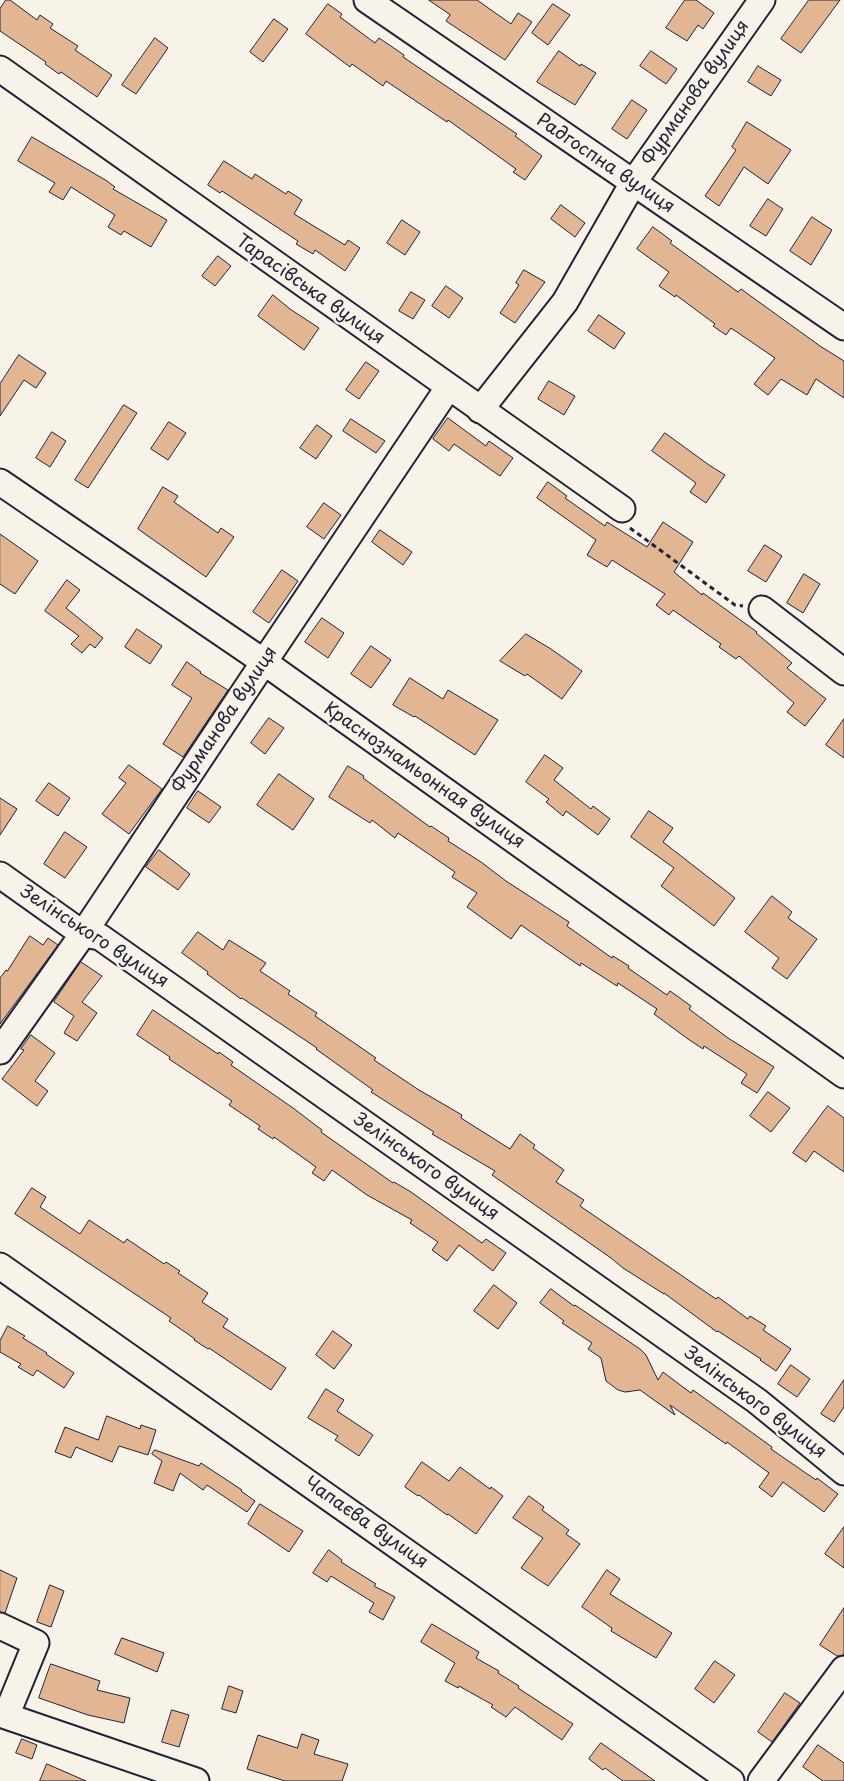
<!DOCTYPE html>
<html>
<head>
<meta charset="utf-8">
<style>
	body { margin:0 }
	canvas { display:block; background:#f7f3e8 }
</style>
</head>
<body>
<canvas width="844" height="1781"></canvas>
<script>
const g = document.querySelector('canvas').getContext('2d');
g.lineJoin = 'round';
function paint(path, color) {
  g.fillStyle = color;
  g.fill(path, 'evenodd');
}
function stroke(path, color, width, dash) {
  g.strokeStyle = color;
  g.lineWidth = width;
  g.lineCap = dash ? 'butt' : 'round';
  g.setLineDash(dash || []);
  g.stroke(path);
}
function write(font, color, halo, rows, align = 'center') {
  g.font = font + ' "Playpen Sans",sans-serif';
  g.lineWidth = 5;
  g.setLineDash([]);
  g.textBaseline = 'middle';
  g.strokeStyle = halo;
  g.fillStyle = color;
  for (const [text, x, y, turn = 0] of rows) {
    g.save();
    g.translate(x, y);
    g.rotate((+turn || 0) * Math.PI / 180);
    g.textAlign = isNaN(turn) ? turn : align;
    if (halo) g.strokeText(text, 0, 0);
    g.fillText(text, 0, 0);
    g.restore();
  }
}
const building = new Path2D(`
	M6,0H10L37,20L40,15L53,24L50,28L78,46L75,50L112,75L97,97L61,72L59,74L45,64L46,62L0,31V9Z
	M429,0H477L511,24L518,13L532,22L505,60L446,21L450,15Z
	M685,0H696L714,13L703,29L698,25L687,41L666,28Z
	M809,0H840L801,53L781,39Z
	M328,4L342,14L340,17L375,43L379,38L404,55L403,57L517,134L515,136L542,156L525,180L513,172L516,169L448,120L447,122L386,81L383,86L352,64L350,67L306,34Z
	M553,4L570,15L548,45L532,33Z
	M274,19L288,29L263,62L250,52Z
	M155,38L168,48L136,94L122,85Z
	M559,51L580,66L581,64L596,73L575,105L537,82Z
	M651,51L677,69L666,84L640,66Z
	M758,66L781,80L771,96L748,82Z
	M632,100L647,110L627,139L612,129Z
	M747,122L791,150L768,184L744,167L719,206L705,196L736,150L732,147Z
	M32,137L107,181L115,187L113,189L167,220L151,247L124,231L121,235L108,227L115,215L71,187L63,200L49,192L55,183L18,161Z
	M224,161L252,179L255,174L286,194L288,191L302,200L294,214L345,245L348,240L360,248L345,271L315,250L313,254L296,244L298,241L222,191L220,193L208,185Z
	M768,199L783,209L766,236L750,226Z
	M561,205L585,223L575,237L551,219Z
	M812,217L832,230L811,265L790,251Z
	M402,220L420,232L405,255L387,243Z
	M653,227L672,241L670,243L738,292L741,289L820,346L844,361V398L816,379L807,395L781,379L768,395L754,384L775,358L731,328L726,335L713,326L715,324L676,295L675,297L659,286L669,272L637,249Z
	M218,256L231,266L215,286L202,276Z
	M524,270L545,282L515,323L500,313L519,285L516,283Z
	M446,286L463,298L449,318L432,306Z
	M411,292L425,300L413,319L399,311Z
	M273,295L290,309L319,328L304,350L258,316Z
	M599,315L625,333L614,349L588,331Z
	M19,355L46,373L36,388L24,380L0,416V384Z
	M366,362L379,371L359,399L346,390Z
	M549,381L575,396L564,415L538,399Z
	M124,405L137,413L88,488L75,480Z
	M448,418L486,446L489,441L513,458L500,476L454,444L449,451L433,439Z
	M351,419L385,441L376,453L343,431Z
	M169,422L186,433L168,460L151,449Z
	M317,425L332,436L316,459L300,448Z
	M52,432L66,441L50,467L36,458Z
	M665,433L709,465L725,475L706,503L690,492L696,483L652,451Z
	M548,482L567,496L565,498L605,526L607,522L647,547L663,522L693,542L674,572L702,595L703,593L757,632L756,633L792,663L787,668L826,699L805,726L787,712L794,703L739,656L736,659L719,647L721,644L673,610L669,615L656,605L665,594L612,560L607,567L587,555L596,540L537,498Z
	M163,487L178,496L174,502L218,533L221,528L234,537L206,577L138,529Z
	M324,503L341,515L324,539L307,527Z
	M380,530L412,552L403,565L372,542Z
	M0,534L38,561L15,594L0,584Z
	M765,545L782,556L766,582L748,571Z
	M282,570L298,581L269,623L253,612Z
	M804,574L820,584L803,613L787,603Z
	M67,580L80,590L66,608L103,638L95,648L90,644L82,653L71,644L79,636L45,611Z
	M322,618L344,633L328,658L305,642Z
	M137,629L162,646L150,664L125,647Z
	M526,634L551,649L582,671L562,699L527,674L525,676L500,661Z
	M371,646L391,660L371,688L351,674Z
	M187,662L201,672L200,673L228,690L183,757L163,744L192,698L172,685Z
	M410,678L443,699L448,690L498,720L475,755L415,716L414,717L393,705Z
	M269,718L284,728L265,754L251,743Z
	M844,719V758L826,745Z
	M545,755L563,768L554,780L591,809L593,806L610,819L598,835L566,811L563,816L546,802L549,799L526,782Z
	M129,765L162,789L129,834L102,814L126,783L119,778Z
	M348,766L364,776L363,778L430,827L431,826L449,838L448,841L481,862L506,881L569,922L567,926L612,958L613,956L629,966L628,968L667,995L670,991L691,1006L689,1009L728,1038L774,1067L757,1093L741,1083L747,1074L704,1046L703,1049L688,1039L654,1014L657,1009L618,983L617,986L581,963L580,966L521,925L511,939L467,907L477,893L452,877L455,872L398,833L395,838L372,820L370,823L329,797Z
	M279,774L314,799L293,830L257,805Z
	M49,783L70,798L58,816L36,801Z
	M198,791L221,807L209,823L187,808Z
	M0,798L17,809L0,835Z
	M649,811L673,828L663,842L735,898L714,926L661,886L674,868L631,837Z
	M65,832L87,847L65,878L44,864Z
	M159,850L190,874L178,890L146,867Z
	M772,896L792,912L788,918L817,939L787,979L772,968L779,958L745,932Z
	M198,932L223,950L229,940L266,963L260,971L290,991L288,994L317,1013L315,1016L376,1058L374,1060L419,1090L462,1115L461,1118L510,1149L520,1134L535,1145L533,1148L564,1170L556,1182L584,1200L580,1206L716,1299L718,1297L748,1319L750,1316L766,1326L763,1330L791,1349L776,1371L760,1360L761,1359L718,1331L717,1332L664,1293V1294L623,1268L611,1258L492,1175L495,1171L432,1134L434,1132L371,1092L373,1090L316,1049L317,1048L242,998L241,999L207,974L208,972L182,953Z
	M30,936L43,945L48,938L58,945L0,1024V978L6,970L7,971Z
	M81,962L102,976L82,1002L97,1013L77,1041L64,1033L74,1016L54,1002Z
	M153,1010L218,1054L219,1052L233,1062L231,1065L293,1108L322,1130L321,1132L393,1183L394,1182L411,1192L482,1243L486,1239L506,1253L493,1271L459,1245L447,1261L432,1250L438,1242L410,1223L412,1220L367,1195L332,1170L324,1181L312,1173L316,1167L274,1137L273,1139L258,1129L260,1126L229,1105L232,1101L169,1059L170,1057L137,1035Z
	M31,1035L55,1053L35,1081L48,1091L37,1106L2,1079L24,1050L21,1049Z
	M768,1092L790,1108L771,1132L750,1116Z
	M828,1106L844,1118V1172L814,1151L806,1162L793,1153Z
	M32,1188L46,1197L40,1207L80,1234L89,1220L124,1243L127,1239L164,1264L166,1262L180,1271L178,1273L208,1293L202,1302L228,1319L223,1327L286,1368L271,1390L209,1348L208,1349L194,1340L195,1339L169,1321L171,1318L15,1214Z
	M494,1285L517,1303L498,1329L474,1311Z
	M551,1289L574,1306L575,1305L640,1349L646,1355L658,1380L663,1372L691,1393L693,1390L772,1447L771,1449L816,1480L817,1478L838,1494L824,1512L783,1482L772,1497L759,1487L769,1473L727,1442L726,1444L670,1405L675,1415L640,1390L625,1392L618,1390L606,1381L601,1358L588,1349L592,1343L562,1323L564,1321L540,1303Z
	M8,1326L25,1336L23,1338L47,1353L46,1354L74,1373L64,1388L37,1370L33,1376L18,1367L21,1364L0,1352V1341Z
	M333,1331L352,1345L334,1369L316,1355Z
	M791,1365L810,1379L797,1397L778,1384Z
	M844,1380V1407L834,1422L821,1414Z
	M326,1389L344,1400L337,1411L373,1435L359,1456L335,1440L338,1436L308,1418Z
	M107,1416L140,1429L141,1425L156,1430L148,1455L119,1446L112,1462L76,1447L71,1458L55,1452L65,1427L98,1440Z
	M155,1450L199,1466L201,1463L242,1490L241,1491L255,1501L247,1512L207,1485L203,1490L180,1473L173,1491L154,1483L162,1461L152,1454Z
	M422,1462L449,1481L460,1467L490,1489L491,1487L503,1496L476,1534L448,1514L447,1515L419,1495L418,1496L405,1487Z
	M529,1496L544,1507L542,1510L569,1530L566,1534L580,1544L548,1586L521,1568L543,1538L513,1518Z
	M260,1504L303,1531L289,1552L248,1524Z
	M844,1527V1568L825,1554Z
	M329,1550L342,1560L341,1562L376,1584L374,1586L395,1597L383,1620L369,1612L374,1603L331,1576L327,1582L313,1573Z
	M0,1570L17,1578L5,1613L0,1612Z
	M607,1570L620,1579L610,1594L672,1633L656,1658L611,1631L612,1628L582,1607Z
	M50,1585L64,1591L51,1627L37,1622Z
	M844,1608V1655L837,1656L820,1645Z
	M432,1624L479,1652L476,1658L499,1671L498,1673L519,1686L518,1688L573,1724L562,1740L515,1707L506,1717L491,1707L493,1705L459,1686L458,1688L445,1681L455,1663L421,1642Z
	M122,1638L164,1653L157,1672L115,1654Z
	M715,1661L735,1675L714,1703L695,1689Z
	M51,1664L100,1681L97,1690L130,1698L124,1723L88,1715L39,1698Z
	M229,1686L243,1691L236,1713L222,1709Z
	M785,1693L800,1703L772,1742L758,1732Z
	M172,1710L189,1715L179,1747L162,1742Z
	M302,1734L319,1740L314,1754L348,1764L342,1781H285L247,1769L258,1735L297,1748Z
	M22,1739L37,1745L32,1759L16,1753Z
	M601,1743L655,1781H623L605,1768L603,1770L589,1759Z
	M818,1745L844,1763V1781H823L803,1767Z
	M47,1764L86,1781H40Z`);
paint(building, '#e2b692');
stroke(building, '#22223b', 1);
const minor = new Path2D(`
	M367,0L844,327
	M0,69L622,509
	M480,410L565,302L633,183L762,0
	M0,482L264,662L844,1075
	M762,609L844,672
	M0,875L83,934L100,937L757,1401L844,1472
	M0,1051L83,934L264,662L448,388
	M0,1266L731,1781
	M0,1626L36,1643L6,1716L196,1781
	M761,1781L844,1669`);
stroke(minor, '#22223b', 29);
stroke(new Path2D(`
	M630,528L735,605L743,606`), '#22223b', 3, [5, 4]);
stroke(minor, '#f7f3e8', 25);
write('18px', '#22223b', '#f7f3e8', [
	["Фурманова вулиця",696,93,-55],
	["Радгоспна вулиця",605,164,34],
	["Тарасівська вулиця",310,290,35],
	["Фурманова вулиця",225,720,-56],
	["Краснознамьонная вулиця",424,776,35],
	["Зелінського вулиця",94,937,33],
	["Зелінського вулиця",426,1167,35],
	["Зелінського вулиця",755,1403,37],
	["Чапаєва вулиця",366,1523,35]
]);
</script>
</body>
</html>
